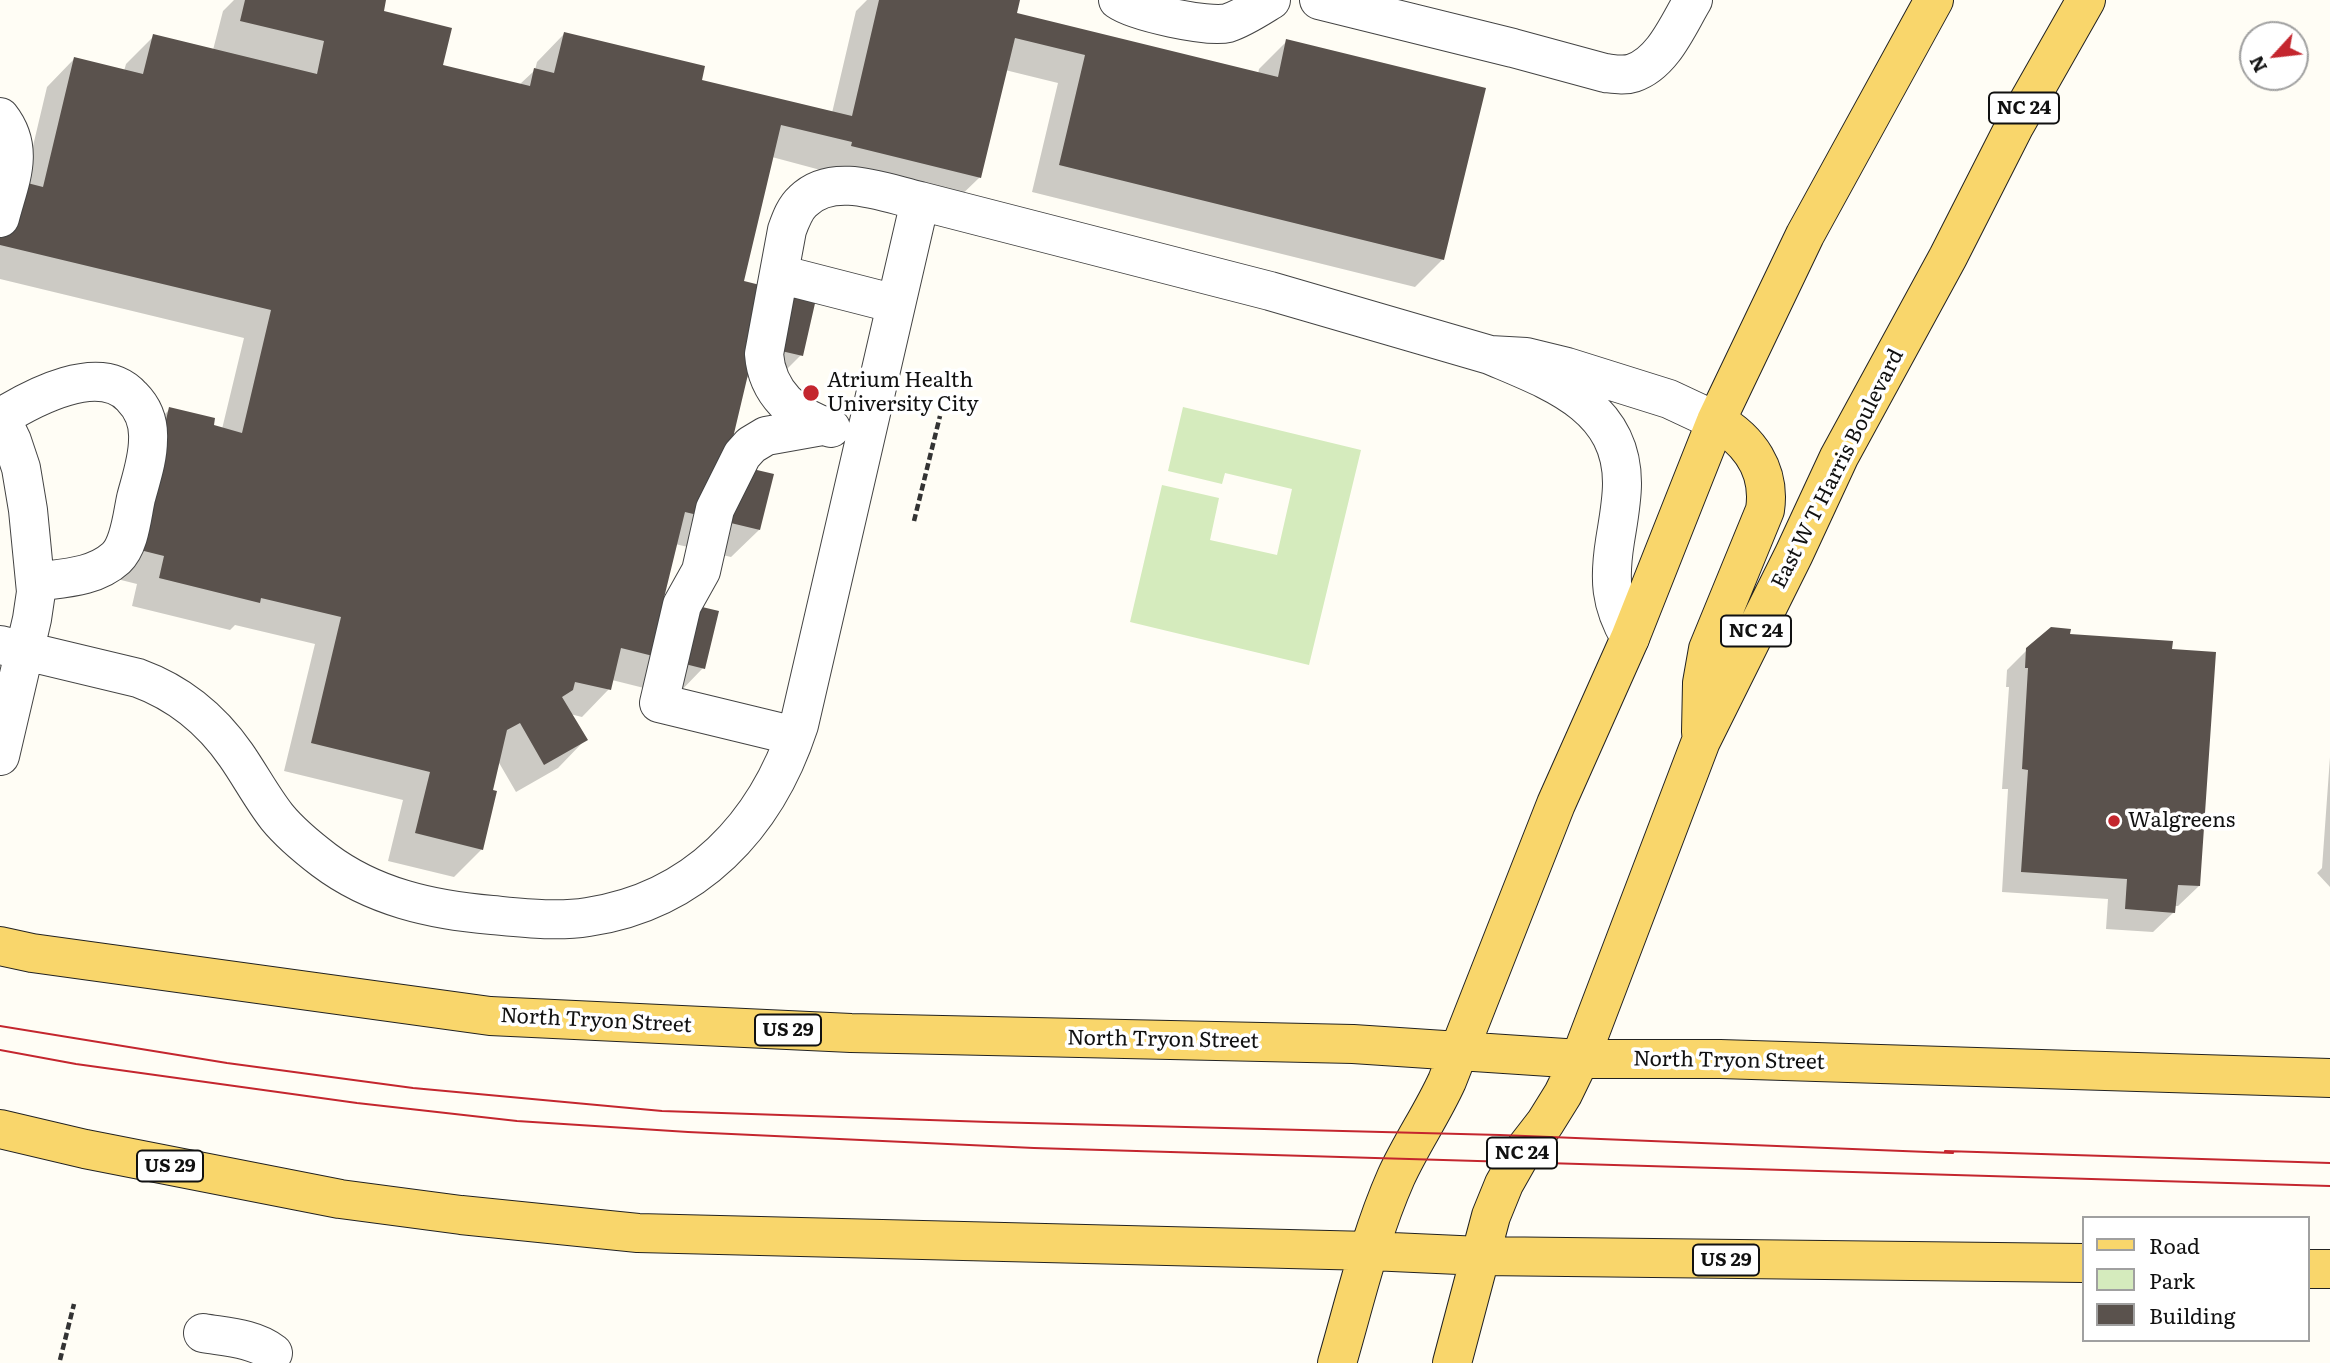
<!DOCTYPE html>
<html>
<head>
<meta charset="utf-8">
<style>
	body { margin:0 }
	#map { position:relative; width:2330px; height:1363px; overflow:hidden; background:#fffdf5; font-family:Literata,serif }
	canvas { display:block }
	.legend { position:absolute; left:2082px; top:1216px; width:228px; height:126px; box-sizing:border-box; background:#fff; border:2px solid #a0a0a0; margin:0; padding:9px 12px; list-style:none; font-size:21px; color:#111 }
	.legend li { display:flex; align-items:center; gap:14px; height:35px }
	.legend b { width:35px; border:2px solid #a0a0a0 }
	.north { position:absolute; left:2239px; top:21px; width:70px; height:70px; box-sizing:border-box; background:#fff; border:2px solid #a0a0a0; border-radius:50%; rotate:243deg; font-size:19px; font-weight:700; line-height:28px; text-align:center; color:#111 }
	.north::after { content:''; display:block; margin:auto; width:24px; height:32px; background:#c4262e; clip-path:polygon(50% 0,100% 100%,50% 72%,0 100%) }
</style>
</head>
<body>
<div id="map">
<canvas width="2330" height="1363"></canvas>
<ul class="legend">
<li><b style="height:9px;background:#f9d66b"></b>Road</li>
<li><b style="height:19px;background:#d5ebbd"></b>Park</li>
<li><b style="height:19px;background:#5a524d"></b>Building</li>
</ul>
<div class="north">N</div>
</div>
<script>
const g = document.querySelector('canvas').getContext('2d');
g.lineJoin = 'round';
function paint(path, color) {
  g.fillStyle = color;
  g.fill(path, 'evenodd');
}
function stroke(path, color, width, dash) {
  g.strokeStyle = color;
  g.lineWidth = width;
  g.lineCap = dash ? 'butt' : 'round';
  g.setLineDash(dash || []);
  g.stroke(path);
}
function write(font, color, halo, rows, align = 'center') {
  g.font = font + ' Literata,serif';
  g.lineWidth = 7;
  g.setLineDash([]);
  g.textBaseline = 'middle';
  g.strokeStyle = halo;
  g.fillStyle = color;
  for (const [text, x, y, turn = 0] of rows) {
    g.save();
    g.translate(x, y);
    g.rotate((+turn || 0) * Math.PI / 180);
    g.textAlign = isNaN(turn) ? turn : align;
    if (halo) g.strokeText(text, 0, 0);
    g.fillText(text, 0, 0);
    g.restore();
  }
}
paint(new Path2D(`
	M1183,407L1361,450L1309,665L1130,622L1162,485L1219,498L1210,540L1277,555L1292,489L1225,473L1222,484L1168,471Z`), '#d5ebbd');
paint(new Path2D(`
	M234,0H385L382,12L441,66L519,85L535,70L537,62L564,34L700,81L832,113L856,11L867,0H1018L1015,14L1258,74L1259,69L1287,41L1443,259L1415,287L1032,192L1058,83L1005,70L979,178L951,205L772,157L742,283L801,355L773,383L746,377L725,464L759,530L731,557L675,544L662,599L703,668L676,696L612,680L609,689L582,717L570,714L585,740L558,768L516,792L498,761L482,849L454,877L388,861L403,800L284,771L315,644L235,625L230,630L132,606L137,584L109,577L142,437L170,409L222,429L244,338L0,279V178L24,184L47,87L74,59L124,71L126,64L154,36L213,50L223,11Z
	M2068,635L2199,886L2178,906H2174V912L2153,932L2106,929L2108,899L2002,892L2008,789H2002L2009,687H2006L2007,670L2028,649Z
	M2330,757V887L2317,873L2322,868Z`), '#0003');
paint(new Path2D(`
	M245,0H386L384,11L452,28L443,65L530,86L534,68L554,73L564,32L705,66L702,80L852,116L879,0H1020L1017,13L1278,77L1286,39L1486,88L1444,260L1059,165L1085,55L1015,38L981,178L851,146L852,142L781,125L744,281L816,299L803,356L755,345L727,463L774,474L760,530L685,512L664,598L719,611L705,669L621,648L611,690L575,682L573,690L562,697L588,740L544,765L520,723L507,730L493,790L497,791L483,850L415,833L430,772L311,743L341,617L261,598L260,603L159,578L164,556L136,549L169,407L215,418L214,425L242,433L271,310L0,245V176L43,187L74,57L143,74L153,34L317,74L324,41L240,21Z
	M2051,627L2071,629L2070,634L2173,641L2172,649L2216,652L2200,886L2178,885L2175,913L2125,909L2127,879L2021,872L2028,770L2022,769L2028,668H2025L2026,648Z`), '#5a524d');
const minor = new Path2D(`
	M1118,0C1135,12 1208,28 1228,23C1243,18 1258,8 1271,0
	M1319,0L1513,48L1605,73C1614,74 1624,76 1633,73C1663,63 1678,25 1693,0
	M0,117C26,150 9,182 0,218
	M779,274L896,304
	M0,416L12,441L21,468L28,510L36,592L32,619L0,756
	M0,418C32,398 100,361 132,397C144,409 149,423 148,440C148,459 141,479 136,498C132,516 130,545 116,558C94,578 62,578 35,582
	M831,428C794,418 767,392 764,354L787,230C791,219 795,208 803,201C833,171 885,193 920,201
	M1630,638C1610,604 1609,579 1615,541C1618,522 1622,502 1622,483C1622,405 1551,381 1490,355L1526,357L1567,367L1669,399L1716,421
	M0,645L138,678C179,693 211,719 236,755C250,775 262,798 277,817C290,833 307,847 324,860C373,897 432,910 492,915C524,918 557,922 588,917C695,901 766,826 799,725L920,201L1270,291L1490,355
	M795,736L659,703L682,605L701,571L715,509L742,455L751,445L766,436L822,426
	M203,1333C226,1337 254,1338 273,1353`);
const major = new Path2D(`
	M1701,732L1702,683L1708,649L1765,510C1771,470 1749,440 1716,421
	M0,946L32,953L490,1016L851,1033L1353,1044L1580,1059H1720L2330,1078
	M0,1129L85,1149L340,1199L461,1215L638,1233L1370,1251L1481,1256L2083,1263
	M2307,1269H2330
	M1337,1363C1355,1301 1370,1236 1396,1177C1411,1144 1432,1114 1447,1081L1556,804L1630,638L1716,421L1805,235L1934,0
	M1452,1363L1491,1216L1504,1184L1521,1154L1545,1123L1563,1094L1580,1059L1701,741L1794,554L1839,457L1948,257L2015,125L2086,0`);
stroke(minor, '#444', 40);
stroke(major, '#222', 40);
stroke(new Path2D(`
	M914,521L940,416
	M60,1360L74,1304`), '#333', 4.5, [7, 3.5]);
stroke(minor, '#fff', 38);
stroke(major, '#f9d66b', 38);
stroke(new Path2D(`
	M0,1026L227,1063L413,1088L662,1111L989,1122L1500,1135L1953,1153
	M0,1050L76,1064L357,1103L517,1121L688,1132L1034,1148L2330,1186
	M1945,1151L2330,1163`), '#c4262e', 2);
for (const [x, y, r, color] of [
	[811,393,9,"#c4262e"],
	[2114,821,7,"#c4262e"]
]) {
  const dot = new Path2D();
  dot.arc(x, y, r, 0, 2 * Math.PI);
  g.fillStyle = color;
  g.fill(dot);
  stroke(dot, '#fff', 2.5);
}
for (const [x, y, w] of [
	[2024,108,70],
	[1756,631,70],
	[788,1030,66],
	[1522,1153,70],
	[170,1166,66],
	[1726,1260,66]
]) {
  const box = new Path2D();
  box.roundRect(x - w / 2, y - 15.5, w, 31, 5);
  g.fillStyle = '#fff';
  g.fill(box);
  stroke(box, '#111', 2);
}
write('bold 19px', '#111', null, [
	["NC 24",2024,108],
	["NC 24",1756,631],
	["US 29",788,1030],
	["NC 24",1522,1153],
	["US 29",170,1166],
	["US 29",1726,1260]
]);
write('21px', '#111', '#fff', [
	["Atrium Health",827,381],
	["University City",827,405],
	["Walgreens",2128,821]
], 'left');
write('21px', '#111', '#fff', [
	["East W T Harris Boulevard",1838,469,-63],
	["North Tryon Street",596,1021,3],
	["North Tryon Street",1163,1040,1],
	["North Tryon Street",1729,1061,1]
]);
</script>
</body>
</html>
